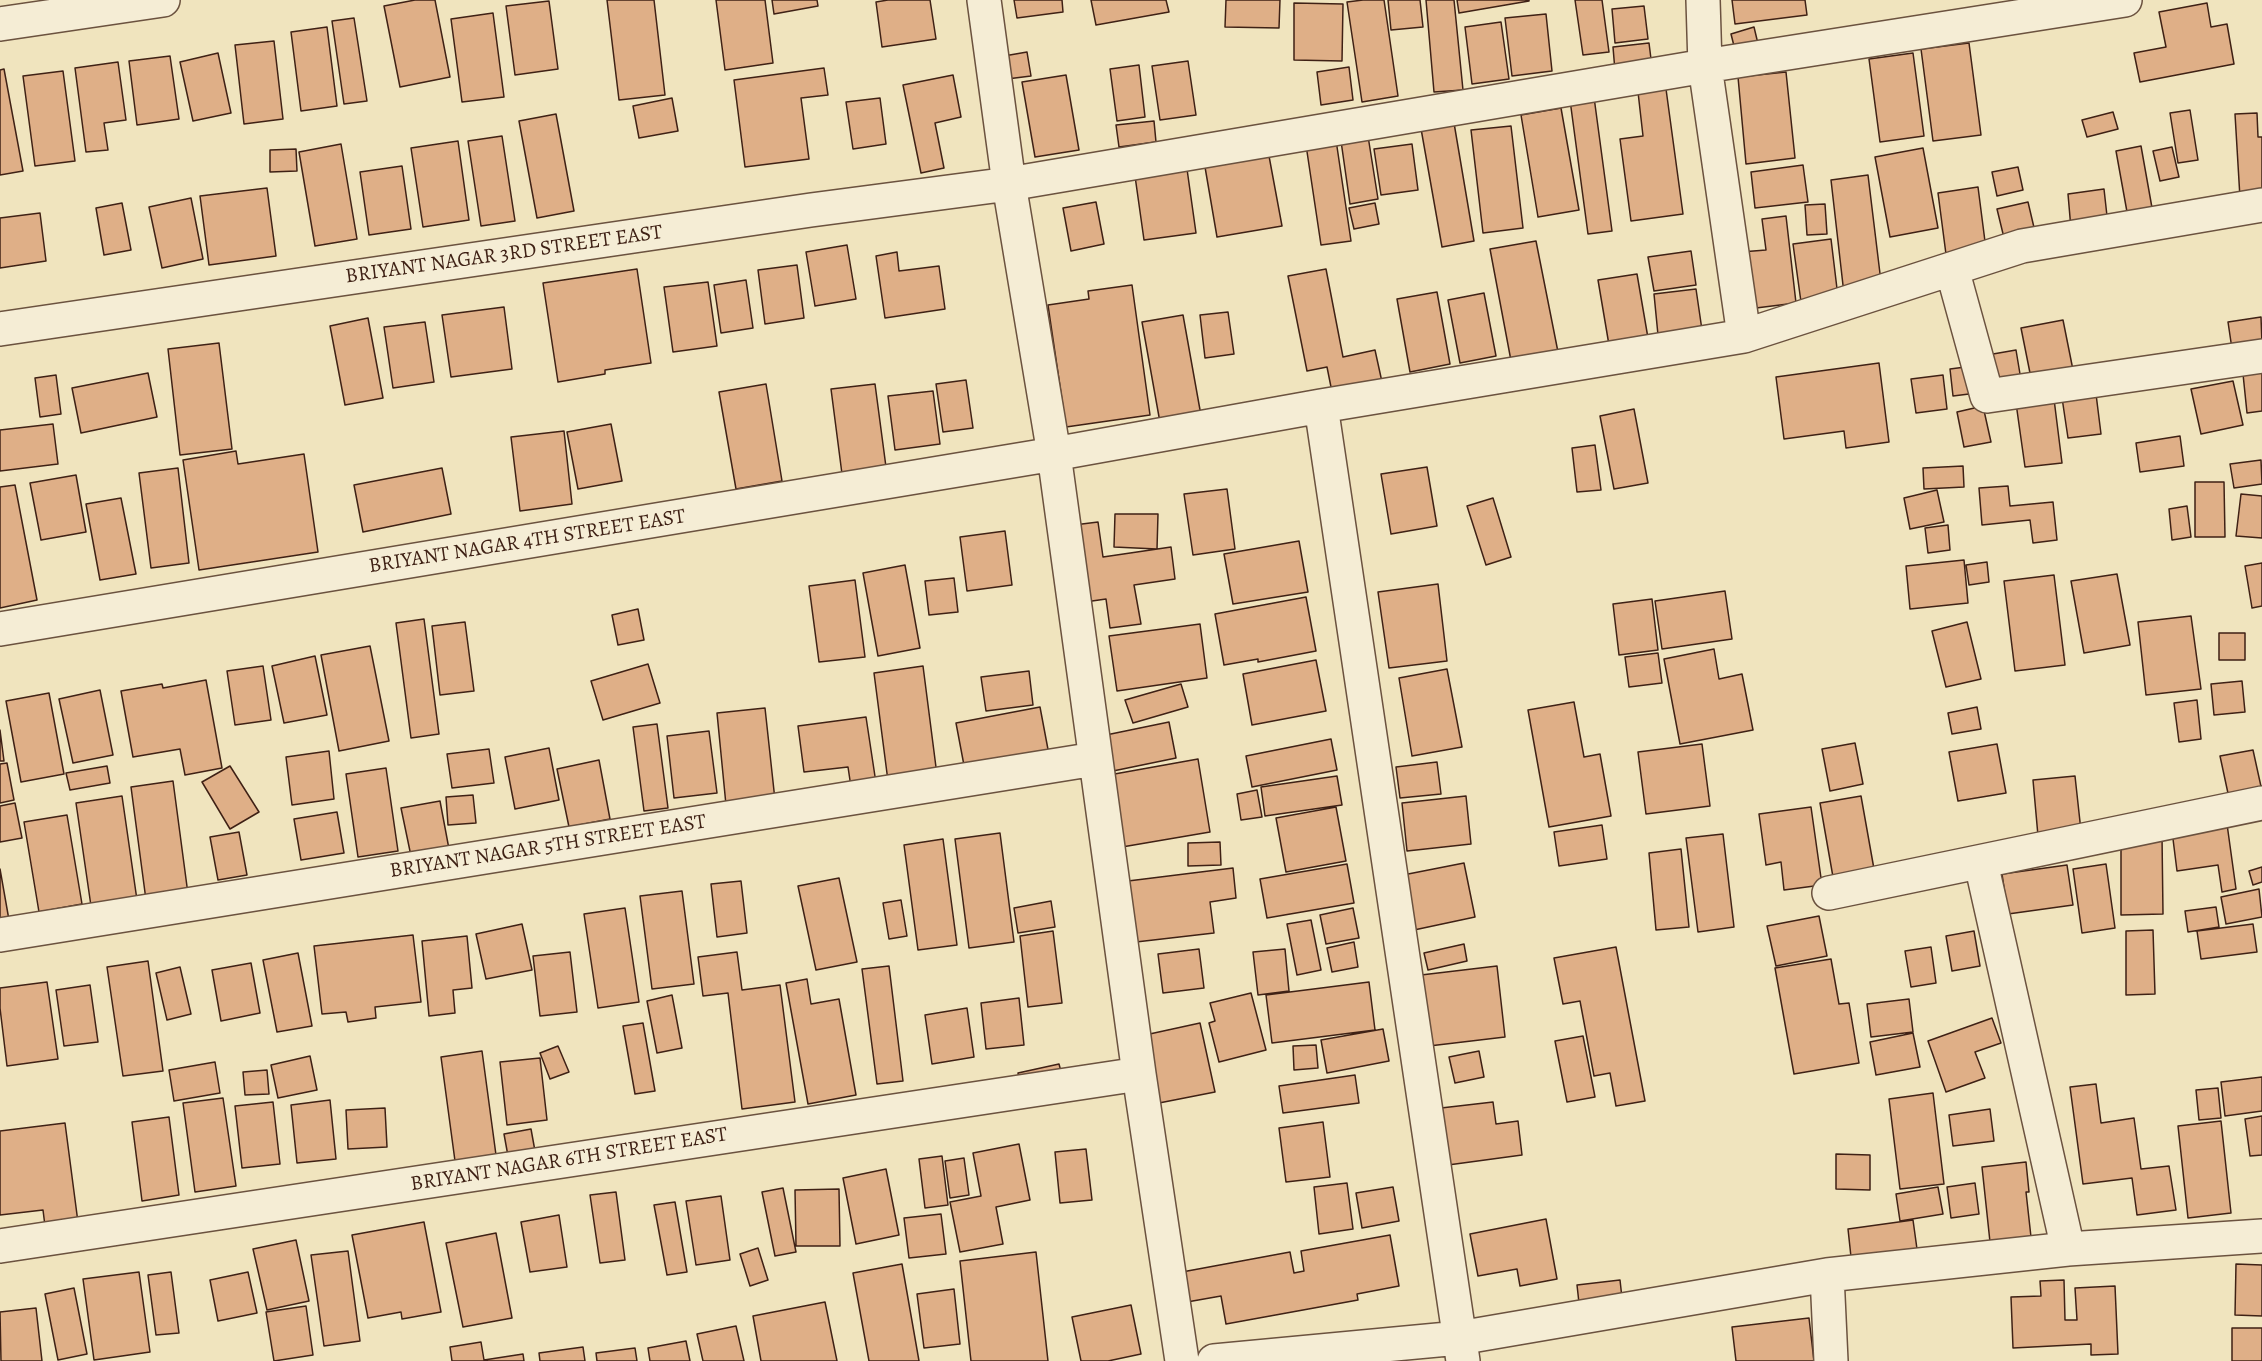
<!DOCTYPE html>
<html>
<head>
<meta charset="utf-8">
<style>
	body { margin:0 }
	canvas { display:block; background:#f0e4be }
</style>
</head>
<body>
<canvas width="2262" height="1361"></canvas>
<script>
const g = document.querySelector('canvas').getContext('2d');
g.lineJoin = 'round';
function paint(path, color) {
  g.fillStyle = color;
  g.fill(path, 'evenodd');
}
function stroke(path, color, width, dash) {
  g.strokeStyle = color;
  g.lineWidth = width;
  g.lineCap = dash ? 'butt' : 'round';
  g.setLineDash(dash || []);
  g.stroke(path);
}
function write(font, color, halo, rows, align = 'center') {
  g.font = font + ' Alegreya,serif';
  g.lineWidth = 6;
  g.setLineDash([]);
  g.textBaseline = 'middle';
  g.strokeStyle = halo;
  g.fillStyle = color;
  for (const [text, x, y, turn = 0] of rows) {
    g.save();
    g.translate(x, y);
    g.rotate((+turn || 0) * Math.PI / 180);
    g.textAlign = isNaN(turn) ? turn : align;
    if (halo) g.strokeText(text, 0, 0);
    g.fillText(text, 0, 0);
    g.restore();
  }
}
const building = new Path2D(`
	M415,0H435L450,77L400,87L384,6Z
	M607,0H654L665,95L619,100Z
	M716,0H765L773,63L725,70Z
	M772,0H817L818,6L774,14Z
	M888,0H930L936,39L882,47L876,2Z
	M1014,0H1062L1063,12L1017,18Z
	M1091,0H1166L1169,12L1096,25Z
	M1226,0H1280L1279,28L1225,27Z
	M1363,0H1384L1398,96L1362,102L1347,2Z
	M1388,0H1420L1423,27L1391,30Z
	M1426,0H1454L1463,90L1434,92Z
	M1457,0H1529V1L1459,13Z
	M1575,0H1602L1609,52L1583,55Z
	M1732,0H1805L1807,15L1735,24Z
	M549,1L558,69L515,75L506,6Z
	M1294,3L1343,4L1342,61L1294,60Z
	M2207,3L2211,27L2227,24L2234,64L2140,82L2134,53L2166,47L2159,12Z
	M1644,6L1648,39L1615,43L1612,9Z
	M493,13L504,97L462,102L451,19Z
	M1546,14L1552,71L1512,76L1505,18Z
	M354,18L367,101L344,104L332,21Z
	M1501,22L1509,79L1472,84L1465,27Z
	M327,27L337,106L301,111L291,32Z
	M1754,27L1759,48L1736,54L1731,34Z
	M274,41L283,119L244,124L235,45Z
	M1649,43L1652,67L1615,71L1613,47Z
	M1969,43L1981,135L1933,141L1921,49Z
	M1027,52L1031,76L1007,79L1004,56Z
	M218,53L231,113L193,121L180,62Z
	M1913,53L1924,136L1880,142L1869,59Z
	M170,56L179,119L137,125L129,61Z
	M1188,61L1196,115L1160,120L1152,66Z
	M118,62L126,120L104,123L108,150L86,152L75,68Z
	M1139,65L1145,117L1117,121L1110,69Z
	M1349,67L1353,100L1321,105L1317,72Z
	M824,68L828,95L801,98L809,159L745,167L734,80Z
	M4,69L23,171L0,175V70Z
	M63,71L75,161L35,166L23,76Z
	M1786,72L1795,158L1746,164L1738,77Z
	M953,75L961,117L935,123L944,168L921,173L903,85Z
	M1066,75L1079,150L1035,157L1022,82Z
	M1666,89L1683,214L1631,221L1620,139L1643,136L1638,92Z
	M1594,97L1612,231L1588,234L1570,100Z
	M672,98L678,131L639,138L633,106Z
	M880,98L886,144L853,149L846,102Z
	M1561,108L1579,210L1538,217L1521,115Z
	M2190,110L2198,160L2178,163L2170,113Z
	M2113,112L2118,129L2087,137L2082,120Z
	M2257,113L2258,137H2262V197L2240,198L2235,114Z
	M556,114L574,211L537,218L519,121Z
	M1453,117L1474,241L1442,247L1420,123Z
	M1154,121L1156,142L1119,147L1116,125Z
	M1511,126L1523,228L1483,233L1471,130Z
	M502,136L515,221L481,226L468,141Z
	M1368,136L1378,199L1350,204L1341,141Z
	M1336,140L1351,241L1321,245L1306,145Z
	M458,141L469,220L423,227L411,148Z
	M341,144L357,239L315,246L299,152Z
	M1412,144L1418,190L1381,195L1374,149Z
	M2141,146L2154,219L2129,223L2116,151Z
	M2172,147L2179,177L2160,181L2153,151Z
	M1923,148L1938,228L1890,237L1875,157Z
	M296,149L297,171L270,172V150Z
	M1269,156L1282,226L1217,237L1205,167Z
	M1803,165L1808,202L1755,208L1751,172Z
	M402,166L411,229L369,235L360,172Z
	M2018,167L2023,190L1997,196L1992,172Z
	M1187,169L1196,233L1144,240L1135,176Z
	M1868,175L1882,290L1844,294L1831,180Z
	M1978,187L1987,257L1947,262L1938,193Z
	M267,188L276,256L209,265L200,196Z
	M2104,189L2108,225L2071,229L2068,194Z
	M191,198L203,259L162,268L149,207Z
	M1096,202L1104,244L1071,251L1063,208Z
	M2028,202L2036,236L2005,242L1997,209Z
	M122,203L131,250L104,255L96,208Z
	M1375,203L1379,224L1354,229L1349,208Z
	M1825,204L1827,234L1807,235L1805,205Z
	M40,213L46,261L0,268V218Z
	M1786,216L1796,303L1748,309L1741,252L1766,250L1762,219Z
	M1831,239L1838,297L1801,302L1793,244Z
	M1536,241L1559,357L1512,366L1490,249Z
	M847,245L856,299L815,306L806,252Z
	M1691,251L1696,285L1654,291L1648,257Z
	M897,252L899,271L939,266L945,309L885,318L876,256Z
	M797,265L804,318L765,324L758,270Z
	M637,269L651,363L605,370V374L558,382L543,283Z
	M1326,269L1343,357L1375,350L1382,382L1332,392L1327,367L1307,371L1288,276Z
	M1637,274L1648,338L1609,345L1598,280Z
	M746,280L753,328L721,333L714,285Z
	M708,282L717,346L673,352L664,287Z
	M1132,285L1150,415L1066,427L1048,305L1089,299L1088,291Z
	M1696,289L1702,330L1658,335L1654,294Z
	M1437,292L1450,364L1410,372L1397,299Z
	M1484,293L1496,356L1460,363L1448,300Z
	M504,307L512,369L451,377L442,315Z
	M1228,312L1234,354L1205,358L1200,315Z
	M1183,315L1202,421L1161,428L1142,322Z
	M2261,317L2262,344L2232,349L2228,322Z
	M368,318L383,398L345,405L330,326Z
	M2063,320L2074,375L2032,383L2021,328Z
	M425,322L434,382L393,388L384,327Z
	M219,343L232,449L180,455L168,349Z
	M2016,350L2022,386L1999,390L1993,354Z
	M1879,363L1889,442L1846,448L1844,431L1784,439L1776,377Z
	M1973,366L1977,393L1953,396L1950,369Z
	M2262,372V411L2247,413L2243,374Z
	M148,373L157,417L81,433L72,388Z
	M56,375L61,414L40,417L35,378Z
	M1943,375L1947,409L1916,413L1911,379Z
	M966,380L973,428L943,432L936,384Z
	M2233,381L2243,425L2201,434L2191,389Z
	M766,384L782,481L736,489L719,392Z
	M875,384L886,467L842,474L831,389Z
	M2095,386L2101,434L2068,438L2061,391Z
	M933,391L940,444L895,450L888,396Z
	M2053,391L2062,463L2025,467L2015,396Z
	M1983,406L1991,442L1964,447L1957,412Z
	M1634,409L1648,483L1614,489L1600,416Z
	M53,424L58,464L0,471V430Z
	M611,424L622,481L578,489L567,432Z
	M564,431L572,504L520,511L511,437Z
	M2180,436L2184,466L2140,472L2136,443Z
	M1595,445L1601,490L1577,492L1572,448Z
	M236,451L238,464L304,454L318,552L199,570L183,460Z
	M2261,460L2262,484L2234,488L2230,464Z
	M1963,466L1964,487L1924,489L1923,468Z
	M1427,467L1437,526L1391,534L1381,474Z
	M178,468L189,563L151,568L139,473Z
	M442,468L451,514L363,532L354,485Z
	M76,475L86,532L41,540L30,483Z
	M2195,482H2224L2225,537H2195Z
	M15,485L37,600L0,608V487Z
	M2008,486L2010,506L2053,502L2057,540L2033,543L2030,520L1982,525L1979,488Z
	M1227,489L1235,549L1193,555L1184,494Z
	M1937,490L1944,522L1910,529L1904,498Z
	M2241,494L2262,496V538L2236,536Z
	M121,498L136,574L100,580L86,504Z
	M1493,498L1511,557L1486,565L1467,506Z
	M2187,506L2191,537L2172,540L2169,509Z
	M1115,514H1158L1157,549L1114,547Z
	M1098,522L1103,557L1171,547L1175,579L1134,585L1141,624L1110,628L1106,599L1085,602L1074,525Z
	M1948,525L1950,550L1928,553L1925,528Z
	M1005,531L1012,585L967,591L960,537Z
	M1299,541L1308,592L1233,604L1224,554Z
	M1964,560L1968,603L1910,609L1906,566Z
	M1987,562L1989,582L1969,585L1966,565Z
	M2262,563V606L2252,608L2245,566Z
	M905,565L920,648L878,656L863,573Z
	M2117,574L2130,645L2084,653L2071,581Z
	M2054,575L2065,665L2015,671L2004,581Z
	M954,578L958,612L929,615L925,581Z
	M855,580L865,657L819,662L809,586Z
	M1438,584L1447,661L1389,668L1378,592Z
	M1725,591L1732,639L1662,649L1655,601Z
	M1306,597L1316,651L1258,662V659L1224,665L1215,614Z
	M1652,599L1658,650L1619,655L1613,604Z
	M638,609L644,640L618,645L612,615Z
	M2191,616L2201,689L2146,695L2138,622Z
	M424,619L439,734L411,738L396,623Z
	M465,622L474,691L440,695L432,626Z
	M1967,622L1981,679L1946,687L1932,631Z
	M1200,624L1207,678L1117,691L1109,636Z
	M2219,633H2245V660H2219Z
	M370,646L389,741L339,751L321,655Z
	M1714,649L1719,679L1742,674L1753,730L1680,744L1664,659Z
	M1658,653L1662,683L1629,687L1625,657Z
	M315,656L327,715L284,723L272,666Z
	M1316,660L1326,711L1252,725L1243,674Z
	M648,664L660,703L603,720L591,681Z
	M263,666L271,720L235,725L227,671Z
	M923,666L937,775L888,781L874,673Z
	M1447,669L1462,747L1412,756L1399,678Z
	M1029,671L1033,705L986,711L981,677Z
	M206,680L222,768L185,775L180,749L133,757L121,691L162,684L163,688Z
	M2242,681L2245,712L2214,715L2211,684Z
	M1181,684L1188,707L1133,723L1125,700Z
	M100,690L113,755L73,763L59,699Z
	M49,693L64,774L21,782L6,701Z
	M2197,700L2201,739L2179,742L2174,703Z
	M1574,702L1584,757L1600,754L1611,816L1549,827L1528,710Z
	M1040,707L1050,760L966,776L956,723Z
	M1977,707L1981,729L1952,734L1948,713Z
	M765,708L775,800L726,805L717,713Z
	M866,717L876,783L851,787L848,767L804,772L798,726Z
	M1169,722L1176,758L1113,771L1106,735Z
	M657,724L668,808L644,811L633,727Z
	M0,730L4,761H0Z
	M709,731L717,793L674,798L667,736Z
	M1331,739L1337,770L1252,787L1246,756Z
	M1855,743L1863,784L1830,791L1822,749Z
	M1702,744L1710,806L1646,814L1638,752Z
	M1997,744L2006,793L1958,801L1949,752Z
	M549,748L559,800L515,809L505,757Z
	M489,749L494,783L452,788L447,754Z
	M2253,750L2262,791L2229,798L2220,756Z
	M329,751L334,799L292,805L286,757Z
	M1198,759L1210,832L1122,847L1109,775Z
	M599,760L610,819L569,827L557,769Z
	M1437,762L1441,794L1400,798L1396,767Z
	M7,763L14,800L0,803V764Z
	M107,766L110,783L70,790L66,773Z
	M230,766L259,812L230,829L202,782Z
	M386,768L398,851L358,857L346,774Z
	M1337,776L1342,805L1265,816L1261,787Z
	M2075,776L2081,831L2038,836L2033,780Z
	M173,781L188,894L146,900L131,787Z
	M1257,790L1262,817L1241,820L1237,794Z
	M473,795L476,823L448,825L446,797Z
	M122,796L137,900L91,906L76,803Z
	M1466,796L1471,844L1407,851L1402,803Z
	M1861,796L1874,869L1833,877L1820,803Z
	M440,801L449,849L411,856L401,808Z
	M15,803L22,838L0,842V806Z
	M1336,807L1346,861L1286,872L1276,818Z
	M1811,807L1822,885L1784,890L1781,862L1766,865L1759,814Z
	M337,812L344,853L301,860L294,819Z
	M67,815L82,904L39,912L24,822Z
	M2227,824L2236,889L2222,892L2218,865L2177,871L2172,831Z
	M1602,825L1607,859L1559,866L1554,832Z
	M239,832L247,875L218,880L210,837Z
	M1000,833L1014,942L969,948L955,839Z
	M1723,834L1734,927L1698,932L1686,838Z
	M2121,836H2162L2163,914L2121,915Z
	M943,839L957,945L918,950L904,845Z
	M1220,842L1221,865L1188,866V843Z
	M1681,849L1689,927L1656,930L1649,853Z
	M1464,863L1475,917L1414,930L1403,875Z
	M1347,864L1354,903L1267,918L1260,879Z
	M2106,864L2115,928L2082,933L2073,869Z
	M2067,865L2073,905L2008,914L2002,874Z
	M2262,867V882L2253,885L2249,871Z
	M1233,868L1236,898L1210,902L1214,933L1136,942L1128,881Z
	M0,869L9,920L0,922Z
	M839,878L857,962L816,970L798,886Z
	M741,881L747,933L717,937L711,884Z
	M2259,889L2262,917L2226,924L2221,897Z
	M682,891L694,984L652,989L640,896Z
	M901,900L907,936L889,939L883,903Z
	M1051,901L1055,927L1018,933L1014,908Z
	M2216,907L2219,927L2188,932L2185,911Z
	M625,908L639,1002L598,1008L584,914Z
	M1353,908L1359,938L1326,944L1320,915Z
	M1819,916L1827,956L1776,966L1767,926Z
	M1311,920L1321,970L1297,975L1287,924Z
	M522,924L532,970L486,979L476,934Z
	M2253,924L2257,952L2201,959L2197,931Z
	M2153,930L2155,994L2126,995V931Z
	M1053,931L1062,1003L1028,1007L1020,936Z
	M1974,931L1980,966L1952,971L1946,936Z
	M413,935L421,1002L375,1007L376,1018L348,1022L346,1012L322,1014L314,946Z
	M467,936L472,988L453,990L455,1013L429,1016L422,941Z
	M1354,942L1358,967L1332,972L1327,948Z
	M1464,944L1467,961L1428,970L1424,953Z
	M1616,947L1645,1101L1616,1106L1610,1073L1594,1076L1580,1001L1563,1004L1554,958Z
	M1931,947L1936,983L1911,987L1905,951Z
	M1199,949L1204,988L1163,993L1158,954Z
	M1285,949L1289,991L1258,995L1253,952Z
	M570,952L577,1012L540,1016L533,956Z
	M737,952L742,990L780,985L795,1102L742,1109L728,993L703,996L698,957Z
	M298,953L312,1026L277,1032L263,960Z
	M1831,959L1839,1004L1849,1003L1859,1063L1794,1074L1775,968Z
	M148,961L163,1071L123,1076L107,967Z
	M251,963L260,1013L221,1021L212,970Z
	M889,966L903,1081L877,1084L862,969Z
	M1497,966L1505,1037L1429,1046L1421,975Z
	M180,967L191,1014L167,1020L156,973Z
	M807,979L811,1004L839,999L856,1095L808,1104L786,983Z
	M47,982L58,1059L7,1066L0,1008V988Z
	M1369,982L1375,1030L1272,1043L1266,995Z
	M90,985L98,1042L64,1046L56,990Z
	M1251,993L1266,1050L1219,1062L1209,1023L1215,1021L1210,1003Z
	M672,995L682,1048L657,1053L647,1001Z
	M1019,998L1024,1045L986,1049L981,1003Z
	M1909,999L1913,1032L1871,1037L1867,1004Z
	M967,1008L974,1057L932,1064L925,1015Z
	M1992,1018L2001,1043L1975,1052L1985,1078L1946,1092L1928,1041Z
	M643,1023L655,1091L635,1094L623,1026Z
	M1200,1023L1215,1092L1159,1103L1145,1035Z
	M1383,1029L1389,1061L1327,1073L1321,1040Z
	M1913,1033L1920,1067L1876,1075L1870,1042Z
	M1583,1036L1595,1097L1567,1102L1555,1041Z
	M1316,1045L1318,1068L1294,1070L1293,1046Z
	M558,1046L569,1072L550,1079L540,1053Z
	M482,1051L496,1155L455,1161L441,1057Z
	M1479,1051L1484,1077L1455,1083L1449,1057Z
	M310,1056L317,1090L278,1098L271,1065Z
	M540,1058L547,1120L507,1125L500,1062Z
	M215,1062L220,1093L174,1101L169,1070Z
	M1059,1064L1063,1079L1021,1088L1018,1073Z
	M267,1070L269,1094L245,1095L243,1072Z
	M1355,1075L1359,1103L1283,1113L1279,1086Z
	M2262,1077V1111L2225,1116L2221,1082Z
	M2096,1084L2101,1123L2134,1118L2141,1169L2169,1166L2176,1210L2137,1215L2132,1178L2083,1184L2070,1087Z
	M2218,1088L2221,1118L2199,1120L2196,1090Z
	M1933,1093L1944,1184L1900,1189L1889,1099Z
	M223,1098L236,1186L195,1192L183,1103Z
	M330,1100L336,1159L297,1163L291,1105Z
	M273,1102L280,1164L242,1168L235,1106Z
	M1493,1102L1496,1124L1518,1121L1522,1155L1448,1165L1441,1108Z
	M385,1108L387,1147L348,1149L346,1110Z
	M1990,1109L1994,1141L1953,1146L1949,1115Z
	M2262,1116V1155L2250,1156L2245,1119Z
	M169,1117L179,1195L142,1201L132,1122Z
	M2221,1121L2231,1213L2188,1218L2178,1126Z
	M1323,1122L1330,1177L1286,1182L1279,1128Z
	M65,1123L79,1230L46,1234L43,1210L0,1215V1131Z
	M531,1129L535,1151L508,1156L504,1134Z
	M1019,1144L1030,1200L996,1207L1003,1244L960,1252L950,1202L981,1196L973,1153Z
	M1086,1149L1092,1200L1060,1203L1055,1152Z
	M1836,1154L1870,1155V1190L1836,1189Z
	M942,1156L948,1205L925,1208L919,1159Z
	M964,1158L969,1195L950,1198L945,1161Z
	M2026,1162L2029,1192H2026L2031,1237L1990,1242L1982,1167Z
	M886,1169L899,1235L856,1244L843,1178Z
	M1347,1183L1353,1229L1319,1234L1314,1187Z
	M1975,1183L1979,1214L1951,1218L1947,1187Z
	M1393,1187L1399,1221L1362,1228L1356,1193Z
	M1938,1187L1943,1214L1900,1221L1896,1194Z
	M783,1188L796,1252L775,1256L762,1192Z
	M839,1189L840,1246H796L795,1190Z
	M616,1192L625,1260L600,1263L590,1195Z
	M721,1196L730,1260L696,1265L686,1201Z
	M675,1202L687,1272L667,1275L654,1205Z
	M941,1214L946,1254L909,1258L904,1218Z
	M559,1215L567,1267L530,1272L521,1222Z
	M1546,1219L1557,1279L1520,1286L1517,1269L1478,1276L1470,1234Z
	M1913,1220L1917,1249L1851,1257L1848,1229Z
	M424,1222L441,1312L402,1319L401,1312L368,1318L352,1235Z
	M496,1233L512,1318L463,1327L446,1243Z
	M1390,1235L1399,1286L1357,1294L1358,1300L1226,1324L1221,1296L1187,1302L1182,1272L1290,1252L1294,1273L1304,1271L1301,1251Z
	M296,1240L309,1301L267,1310L253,1249Z
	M758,1248L768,1280L750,1286L740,1254Z
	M348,1251L360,1341L324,1346L311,1255Z
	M1036,1252L1048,1361H971L960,1261Z
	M902,1264L919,1361H869L853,1273Z
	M2236,1264L2262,1265V1316L2235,1315Z
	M139,1272L150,1352L94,1360L83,1279Z
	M171,1272L179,1333L156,1335L148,1275Z
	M248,1272L257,1313L218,1321L210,1280Z
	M1620,1280L1623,1307L1580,1312L1577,1285Z
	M2064,1280L2065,1320H2077L2075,1288L2115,1286L2118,1354L2091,1355V1344L2013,1348L2011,1297L2041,1296L2040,1281Z
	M74,1288L87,1354L58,1360L45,1294Z
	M954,1289L960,1344L924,1348L917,1294Z
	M825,1302L837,1361H761L753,1316Z
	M1131,1305L1141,1354L1108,1361H1081L1072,1317Z
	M306,1306L313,1355L274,1361L266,1312Z
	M36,1308L42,1361H1L0,1312Z
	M1809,1318L1814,1361H1736L1732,1327Z
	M736,1326L744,1361H703L697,1334Z
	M2232,1328H2262V1361H2232Z
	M686,1341L690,1361H650L648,1348Z
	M481,1342L484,1360L523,1354L524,1361H452L450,1347Z
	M583,1347L585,1361H540L539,1353Z
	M635,1348L637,1361H597L596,1353Z`);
paint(building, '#dfaf87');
stroke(building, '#3f2115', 1.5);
const minor = new Path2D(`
	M984,0L1009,184L1054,454L1139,1074L1182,1361
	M1703,0L1705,66L1744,336
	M0,24L163,0
	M1952,269L1987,396L2262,356
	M0,329L811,210L1009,184L1705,66L2125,0
	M1321,406L1463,1361
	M0,629L1054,454L1321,406L1744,336L2022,246L2262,205
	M1981,863L2068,1249
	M1829,893L2262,803
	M0,935L1095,759
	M0,1246L1139,1074
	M1827,1275L1831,1361
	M1214,1361L1459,1338L1827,1275L2068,1249L2262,1236`);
stroke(minor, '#6b523f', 36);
stroke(minor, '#f5edd5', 33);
write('21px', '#3f2115', '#f5edd5', [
	["BRIYANT NAGAR 3RD STREET EAST",504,255,-8],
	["BRIYANT NAGAR 4TH STREET EAST",527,542,-9],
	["BRIYANT NAGAR 5TH STREET EAST",548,847,-9],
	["BRIYANT NAGAR 6TH STREET EAST",569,1160,-9]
]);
</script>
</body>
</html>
